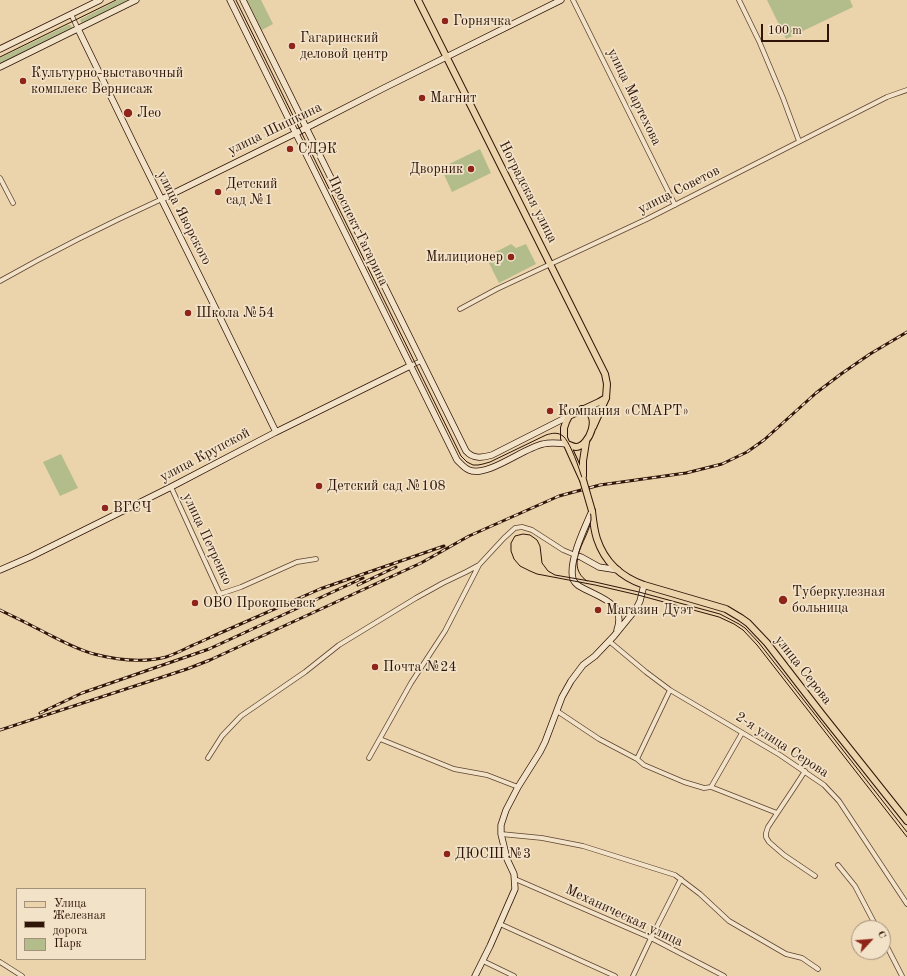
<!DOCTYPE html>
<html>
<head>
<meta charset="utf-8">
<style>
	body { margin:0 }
	#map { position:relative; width:907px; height:976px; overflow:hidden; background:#ebd3ab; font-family:"Old Standard TT",serif }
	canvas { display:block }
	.legend { position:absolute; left:16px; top:888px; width:130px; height:72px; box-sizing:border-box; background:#f2e2c8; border:1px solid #a4907b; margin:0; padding:5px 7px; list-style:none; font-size:12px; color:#2f1408 }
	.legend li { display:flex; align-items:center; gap:8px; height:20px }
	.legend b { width:20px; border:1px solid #a4907b }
	.north { position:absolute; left:851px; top:920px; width:40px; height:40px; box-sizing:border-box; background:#f2e2c8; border:1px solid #a4907b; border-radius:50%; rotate:64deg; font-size:11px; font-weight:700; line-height:16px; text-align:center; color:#2f1408 }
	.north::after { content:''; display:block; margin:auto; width:14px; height:18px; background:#8f2418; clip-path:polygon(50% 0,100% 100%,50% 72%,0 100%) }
	.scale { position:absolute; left:761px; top:24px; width:68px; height:18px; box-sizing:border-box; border:2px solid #2f1408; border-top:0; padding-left:5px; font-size:12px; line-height:14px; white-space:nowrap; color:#2f1408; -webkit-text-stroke:3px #f2e2c8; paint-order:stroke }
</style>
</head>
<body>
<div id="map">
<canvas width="907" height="976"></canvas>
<ul class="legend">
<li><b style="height:5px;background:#ebd3ab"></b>Улица</li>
<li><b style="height:5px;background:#2f1408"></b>Железная дорога</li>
<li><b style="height:11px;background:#b3bd8c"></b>Парк</li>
</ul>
<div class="north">С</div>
<div class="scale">100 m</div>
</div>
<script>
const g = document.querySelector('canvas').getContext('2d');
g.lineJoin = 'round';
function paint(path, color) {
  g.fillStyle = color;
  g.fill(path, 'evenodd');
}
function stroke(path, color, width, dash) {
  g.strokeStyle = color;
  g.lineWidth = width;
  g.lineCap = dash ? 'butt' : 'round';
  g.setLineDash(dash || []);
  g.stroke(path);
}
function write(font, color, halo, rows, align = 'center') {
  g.font = font + ' "Old Standard TT",serif';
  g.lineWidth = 3.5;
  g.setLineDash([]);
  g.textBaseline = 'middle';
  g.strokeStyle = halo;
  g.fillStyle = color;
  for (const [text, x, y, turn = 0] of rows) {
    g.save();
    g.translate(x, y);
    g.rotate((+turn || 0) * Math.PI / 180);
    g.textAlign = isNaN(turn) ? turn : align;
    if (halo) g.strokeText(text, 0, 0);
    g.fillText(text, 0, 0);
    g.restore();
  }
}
paint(new Path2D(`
	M118,0H131L82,24L80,20L81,19Z
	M247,0H261L273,24L262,30Z
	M767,0H850L853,7L786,39Z
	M68,25H70L72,27L71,30L0,66V58Z
	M480,149L491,173L452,192L441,168Z
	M511,244L516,248L526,244L536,264L499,283L486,257Z
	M61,454L78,488L60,496L43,462Z`), '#b3bd8c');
const street = new Path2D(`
	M573,0L675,205
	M739,0L759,41L783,98L799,141
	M71,14L78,29
	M0,178L13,203
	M0,281C53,251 107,224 162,199
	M460,309L497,289L647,219L887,97L907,90
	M410,366L421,361
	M171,487L220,594L241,587L297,562L316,559
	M609,641L646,672L670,690L780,755L824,785L839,801L907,904
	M557,711L599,739L637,759L644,765L684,782L704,788L711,787L777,813
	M380,739L454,769L487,775L518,787
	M208,758L222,736L241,716L305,672L339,645L416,598L443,583L466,572L479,565L504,538L515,528L522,527L532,530L563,550L575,555
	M369,758L411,683L445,631L479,565
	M637,759L670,690
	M805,771L794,788L768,827L766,833V837L769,842L784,855L815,876
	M711,787L742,733
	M501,834L542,838L583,846L675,875L700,894L729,921L786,954L802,958L818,969
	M838,865L855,886L877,928
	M515,879L651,938L724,976
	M500,924L615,976
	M883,939L902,976
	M483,961L514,976
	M0,962L22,976
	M633,976L651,938L681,879`);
const secondary = new Path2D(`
	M230,0L457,460C461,464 464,468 469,470C487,478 523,448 543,444C550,442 559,443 567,444
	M243,0L466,451C473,459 482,458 492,455L569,416
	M78,29L133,142L209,295L276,432
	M0,49L100,0
	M0,67L136,0
	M162,199L302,130L384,88L561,0
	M592,511C585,527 568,562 573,579C574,582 576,584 579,586C597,597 627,602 617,630
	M575,555L581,557L599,567L618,570
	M0,570L30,557L171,487L276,432L410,366
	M475,976L490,946L515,889L514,874L507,859L501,834V825L506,810L518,787L540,752L545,742L562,697L571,681L583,665L595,656L614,636L636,609L640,601L644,585`);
const primary = new Path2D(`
	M418,0L605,374L607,384L606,398L593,427
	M567,444C570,445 573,447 576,447C589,447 603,413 582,409
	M583,476V461L586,442
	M583,480L564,438V428L566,422L569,416L599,402L606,398
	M592,511C593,520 594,530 597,539C605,563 621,577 644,585L726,609L741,618L748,623L767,643L821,713L907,821`);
stroke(street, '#5e4431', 5.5);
stroke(secondary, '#2f1408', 7);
stroke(primary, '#2f1408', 8);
stroke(street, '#f2e2c8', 4);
stroke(secondary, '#f2e2c8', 5.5);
stroke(primary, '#ebd3ab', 6);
stroke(new Path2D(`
	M236,0L461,456L467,462L473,465H478L483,464L490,462L546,435C552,433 558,432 563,436C574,445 592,506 591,520C589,534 577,549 577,563C577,571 581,577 587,581
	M0,57L116,0
	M907,832L759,643L745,628L739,624L720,614L639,592L595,582L555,575L548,571L542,563L540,546L537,540L530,535L523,534L515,536L511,543V551L514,559L520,566L530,571L537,574L595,585L638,595L719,617L734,624L743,630L757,645L907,837`), '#2f1408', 1);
const rail = new Path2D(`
	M358,585L396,567
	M0,610C15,617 29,624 44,632C60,640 76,649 94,654C117,660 143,663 166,657C175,654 183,650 191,646C203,641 215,635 227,630L320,589L444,546
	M40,713L82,693L209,649L363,578
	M0,730L187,669L210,660L421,563L469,536L559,496L600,485L686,473L722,464L747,452L764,440L816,393L841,374L870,354L907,332`);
stroke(rail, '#2f1408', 3);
stroke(rail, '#f2e2c8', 1.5, [4.5]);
const primaryBridge = new Path2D(`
	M583,480L592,511`);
stroke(primaryBridge, '#2f1408', 8, []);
stroke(primaryBridge, '#ebd3ab', 6);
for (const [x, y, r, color] of [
	[445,21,4,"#8f2418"],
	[292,46,4,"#8f2418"],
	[23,81,4,"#8f2418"],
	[422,98,4,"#8f2418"],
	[128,113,5,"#8f2418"],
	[290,149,4,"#8f2418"],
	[471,169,4,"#8f2418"],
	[218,192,4,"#8f2418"],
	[511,257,4,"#8f2418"],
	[188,313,4,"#8f2418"],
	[550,411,4,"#8f2418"],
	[319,486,4,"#8f2418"],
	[105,508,4,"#8f2418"],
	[783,600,5,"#8f2418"],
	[195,603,4,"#8f2418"],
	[598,610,4,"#8f2418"],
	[375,667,4,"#8f2418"],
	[447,854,4,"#8f2418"]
]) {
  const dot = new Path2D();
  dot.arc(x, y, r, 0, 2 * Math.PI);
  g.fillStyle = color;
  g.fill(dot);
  stroke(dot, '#f2e2c8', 1.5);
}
write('14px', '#2f1408', '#f2e2c8', [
	["Горнячка",453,21],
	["Гагаринский",300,38],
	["деловой центр",300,54],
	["Культурно-выставочный",31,73],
	["комплекс Вернисаж",31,89],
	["Магнит",430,98],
	["Лео",137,113],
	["СДЭК",298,149],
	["Дворник",463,169,"right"],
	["Детский",226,184],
	["сад №1",226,200],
	["Милиционер",503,257,"right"],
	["Школа №54",196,313],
	["Компания «СМАРТ»",558,411],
	["Детский сад №108",327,486],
	["ВГСЧ",113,508],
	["Туберкулезная",792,592],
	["больница",792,608],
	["ОВО Прокопьевск",203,603],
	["Магазин Дуэт",606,610],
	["Почта №24",383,667],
	["ДЮСШ №3",455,854]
], 'left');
write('14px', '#2f1408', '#f2e2c8', [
	["улица Мартехова",634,97,64],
	["улица Шишкина",275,129,-26],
	["улица Советов",679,190,-27],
	["Ноградская улица",528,192,63],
	["улица Яворского",184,218,63],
	["Проспект Гагарина",358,231,64],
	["улица Крупской",205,455,-28],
	["улица Петренко",207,539,65],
	["улица Серова",803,670,52],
	["2-я улица Серова",782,745,33],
	["Механическая улица",624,916,25]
]);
</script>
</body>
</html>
